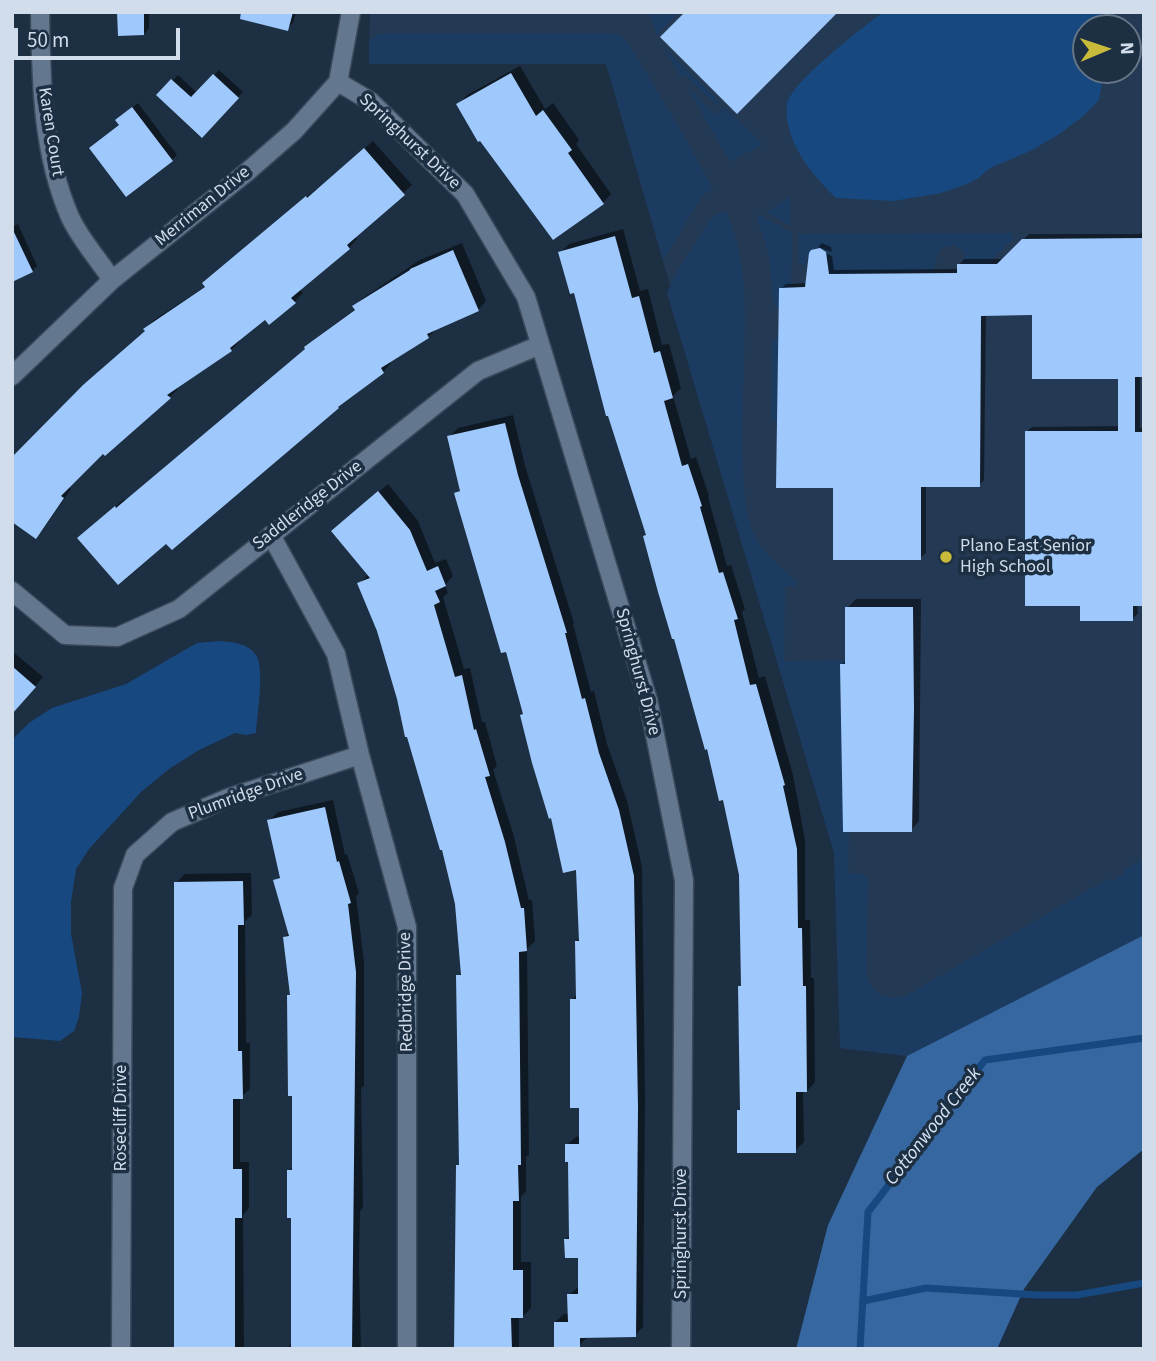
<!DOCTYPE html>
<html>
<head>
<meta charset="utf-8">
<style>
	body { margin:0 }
	#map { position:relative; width:1156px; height:1361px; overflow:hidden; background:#1d2f43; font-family:"Source Sans 3",sans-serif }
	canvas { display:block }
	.frame { position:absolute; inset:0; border:14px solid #d2ddeb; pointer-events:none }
	.north { position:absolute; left:1072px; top:14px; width:70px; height:70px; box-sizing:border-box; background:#1d2f43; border:2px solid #657586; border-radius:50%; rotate:88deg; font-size:19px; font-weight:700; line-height:28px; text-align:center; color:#d2ddeb }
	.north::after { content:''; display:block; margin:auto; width:24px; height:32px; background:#c8bb3b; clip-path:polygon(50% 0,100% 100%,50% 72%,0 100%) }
	.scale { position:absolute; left:14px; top:28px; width:166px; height:32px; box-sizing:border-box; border:4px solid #d2ddeb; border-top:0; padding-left:9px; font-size:21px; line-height:24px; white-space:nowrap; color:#d2ddeb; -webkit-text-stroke:5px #1d2f43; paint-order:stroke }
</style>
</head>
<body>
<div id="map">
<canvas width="1156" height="1361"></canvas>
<div class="frame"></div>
<div class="north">N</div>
<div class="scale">50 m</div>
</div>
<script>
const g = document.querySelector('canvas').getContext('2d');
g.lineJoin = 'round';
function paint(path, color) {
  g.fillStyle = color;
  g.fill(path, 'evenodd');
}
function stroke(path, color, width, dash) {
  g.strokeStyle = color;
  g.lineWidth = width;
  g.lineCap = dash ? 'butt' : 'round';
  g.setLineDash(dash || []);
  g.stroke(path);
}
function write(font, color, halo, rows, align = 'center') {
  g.font = font + ' "Source Sans 3",sans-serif';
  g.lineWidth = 7;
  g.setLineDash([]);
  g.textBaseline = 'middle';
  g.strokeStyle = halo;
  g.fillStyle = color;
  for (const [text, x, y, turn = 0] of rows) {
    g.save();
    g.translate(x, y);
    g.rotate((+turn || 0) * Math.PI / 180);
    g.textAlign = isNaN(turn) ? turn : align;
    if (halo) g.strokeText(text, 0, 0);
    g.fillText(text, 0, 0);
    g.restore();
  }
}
paint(new Path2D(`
	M370,12H1144V935L907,1056L840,1048L834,853L606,64H369ZM1086,28H1128V70H1086Z`), '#243953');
paint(new Path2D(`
	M648,12H680L657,35Z
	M392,33H610L621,36L629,44L683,134L713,189L703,195L663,260L606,64H369V39L380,34Z
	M664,48L720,102L716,105L683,74L680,77Z
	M687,87L715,115L724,107L763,144L730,162Z
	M790,196L791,226L767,212Z
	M726,211C749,262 745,315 744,369C742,415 741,464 746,509C754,547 770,558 798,582L796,586L785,587L784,661L871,660V664H840V709L869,711L842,718L844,832H849L848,873L863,874L868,879L866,974C871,995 887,1002 907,995L1109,878L1111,881L1125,873L1124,869L1144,858V935L907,1056L840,1048L834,853L667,293L675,275L710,219L715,215Z
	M760,215L792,233L791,288L779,289V310L773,304L769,255L756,216Z
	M1012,233L1013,239L988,264H963L964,251L954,245L940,249L933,271L837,274L829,277L826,252C812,240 808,256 805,267L799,262L798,234Z
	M778,337L777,421L773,420L771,416L772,342Z`), '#1b3b60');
paint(new Path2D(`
	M1144,935V1149L1097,1187L1024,1289L997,1349H796L828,1225L907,1056Z`), '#3667a0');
paint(new Path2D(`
	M883,12H1108L1105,28H1086V70H1104L1099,100L1082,117L1058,135L1030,151L990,168L977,179L967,184L941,193L893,201L836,198C812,175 783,140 787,105C789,83 864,27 883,12Z
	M220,641C232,642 248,643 256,655C265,669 257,715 256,733L246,735L235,733L199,750L169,769L141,792L89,849L76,869L71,902V934L82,993L79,1017L74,1031L60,1041L12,1037V740L29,723L52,708L126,684L197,643Z`), '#174980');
paint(new Path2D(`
	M99,12H149V28L144,34L119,13L99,14Z
	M245,12H296L293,23L287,29Z
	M520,66L545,109L553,103L579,140L576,144L611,194L603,203L459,104L467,95Z
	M219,70L243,92L202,136L158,95L178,75L197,93Z
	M138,103L177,155L172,160L121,125L123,115Z
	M373,141L412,185L355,236L357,239L349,248L299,289L303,293L294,302L265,317L238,339L240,341L231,350L176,387L178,389L170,397L103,451L68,487L71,489L44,528L36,537L147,331L145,329L154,320L206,286L213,275L316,189L317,191Z
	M18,224L37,266L32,271L12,280V227Z
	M623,229L640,291L648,289L662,345L669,344L681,388L673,396L691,459L696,457L709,496L708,497L727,566L731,565L745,609L742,612L759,678L765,676L793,775L805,840V920H810L811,978H814L815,1082L807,1091H803L804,1142L795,1151L738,1111L741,1108V874L724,798L647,534L575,291L560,253L569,244Z
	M1144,230V375H1140V428H1144V604H1137L1138,613L1132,619L1081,605L1026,432L1032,427L1120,426V377L1034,313L986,314L984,480L979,485H926V553L920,558L835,486L780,289L786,284L808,283L815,249L832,256L834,270L959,269V265L964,259H1004L1029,234H1140Z
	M462,243L486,301L478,310L437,329L428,337L390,361L391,363L383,372L166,541L88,530L124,499L126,500L307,348L315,339L356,308L354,306L363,298L420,260Z
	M822,243L831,247L832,252L818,247Z
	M513,415L525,466L574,623L573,624L591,692L594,691L607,744L627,801L642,867L645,1098L643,1327L635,1335L588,1336L579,1346L555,1322L564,1314H569V1295L579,1286V1256L566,1239L570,1235V1160L567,1145L576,1137L581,1136L572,1000L577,994L576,941L581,937L578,868L456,494L461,488L449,437L458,428Z
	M388,484L418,521L435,563L446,559L453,576L445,585L448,593L443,597L464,669L470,668L482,722H485L497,766L493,770L513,833L529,900H532L535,941L527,949L529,1155L526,1157V1191L521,1197V1262H531V1308L522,1317H519V1349H456L457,1166L461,1163L458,976L462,972L457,903L379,630L359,584L369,574L342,523Z
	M856,599H921L919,821L911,830L841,665L847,659V608Z
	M12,651L43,677L12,713Z
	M333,800L345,855L347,854L359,893L356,896L364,962V1086L361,1088L363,1208L360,1211L359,1268L361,1349H287L293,1341V1217L289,1171L294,1165L289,996L292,993L285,937L290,932L275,881L281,875L269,821L278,812Z
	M251,873L252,915L245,921L246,1043H250V1089L240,1098V1162H249V1208L243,1215L244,1349H174L176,883L185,874Z`), '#0007');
stroke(new Path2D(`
	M863,1301L926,1288L1037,1295H1077L1144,1283
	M860,1349L868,1212L985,1060L1144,1038`), '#174980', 7);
paint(new Path2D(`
	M117,12H144V35L118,36Z
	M241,12H293L288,31L240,19Z
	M685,12H838L737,114L660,37Z
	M511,73L536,116L543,110L572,150L568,153L604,204L553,240L480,141L478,142L456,104Z
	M213,74L239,98L202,138L156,95L171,79L191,97Z
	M132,107L173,161L126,197L89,148L119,125L115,120Z
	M364,148L405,195L347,245L350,249L291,298L296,303L269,325L265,320L230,348L232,351L167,395L171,398L105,456L103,454L61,496L64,498L36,539L12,522V457L83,385L145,331L143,329L205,287L202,283L306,196L307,198Z
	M12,228L33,272L12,282Z
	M615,236L632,298L639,296L654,353L660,351L673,398L664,401L682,466L688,464L702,506L700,507L719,573L723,572L738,619L734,620L750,685L756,684L785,785L783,786L797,849L798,928H802L803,986H806L807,1092H796V1153H737V1110H740L738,986H741L739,875L723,800L719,801L707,749L705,750L674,639H672L658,592L643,536L646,535L608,416H606L574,293L570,294L558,252Z
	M1144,238V377H1135V432H1144V606H1133V621H1080V606H1025V431H1118V379H1032V315L981,316L980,487H921V560H833V488H776L779,288L805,287L809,253L811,250L820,248L826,252L829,274L957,273V264H997L1022,239Z
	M453,250L479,311L427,334L429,338L381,368L384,373L338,407L339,408L172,550L166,544L118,585L77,538L115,506L116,508L305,349L304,347L355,310L352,306L410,270V269Z
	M505,423L518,475L567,633H565L582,699L585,698L599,753L619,810L634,876L638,1108L636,1337L580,1338V1348H554V1322H568L567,1294H578V1258H565L564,1239H569L568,1162H565V1144H579V1108H570V999H576L575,941H579L576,870L563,873L551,818L549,819L532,763L520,715L523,714L506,652L501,653L454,493L460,491L447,436Z
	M378,491L410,530L427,571L438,566L446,586L435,591L440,602L434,605L455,677L462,675L474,730L476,729L490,776L485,777L505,842L521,908H524L527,951L519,952L521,1165H518L519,1201H513V1270H523V1318H511L512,1349H454L456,1165H459L456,975H461L455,904L442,850H440L407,737H405L397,699L377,631L357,583L370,578L331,531Z
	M845,607H913L914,709L912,832H843L840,664H845Z
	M12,666L36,687L12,714Z
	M325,807L337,862L339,861L351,903L348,904L356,972L352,1349H291V1218H287V1170H292V1096H288L287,995H290L283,937L289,936L273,880L280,878L267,820Z
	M243,881L244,925H238V1051H242L243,1099H233V1169H242V1218H235V1349H174V882Z`), '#9fc9fc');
const minor = new Path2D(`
	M40,12C41,81 42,153 70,217C80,239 99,260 112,280
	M338,82L370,101L465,194L526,297L648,700L684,880L681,1349
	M12,376L112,280L247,172L294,131L338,82L351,12
	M271,535L336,654L360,755L407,927V1349
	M12,591L65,635L117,637L179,609L478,371L540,345
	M121,1349L123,888L135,855L172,822L228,798L360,755`);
stroke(minor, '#3b4a5b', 21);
stroke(minor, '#63778f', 18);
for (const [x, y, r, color] of [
	[946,557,7,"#c8bb3b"]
]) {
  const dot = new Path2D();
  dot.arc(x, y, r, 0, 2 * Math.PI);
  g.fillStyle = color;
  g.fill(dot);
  stroke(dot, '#1d2f43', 2.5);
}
write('18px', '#d2ddeb', '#1d2f43', [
	["Karen Court",50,132,81],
	["Springhurst Drive",409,142,43],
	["Merriman Drive",203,207,-39],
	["Saddleridge Drive",308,506,-38],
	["Springhurst Drive",637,672,75],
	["Plumridge Drive",246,795,-20],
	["Redbridge Drive",407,992,-91],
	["Rosecliff Drive",122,1118,-90],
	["Springhurst Drive",682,1234,-90]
]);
write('18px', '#d2ddeb', '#1d2f43', [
	["Plano East Senior",960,547],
	["High School",960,568]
], 'left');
write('italic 19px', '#d5e3f4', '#1d2f43', [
	["Cottonwood Creek",934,1127,-52]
]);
</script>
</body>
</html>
